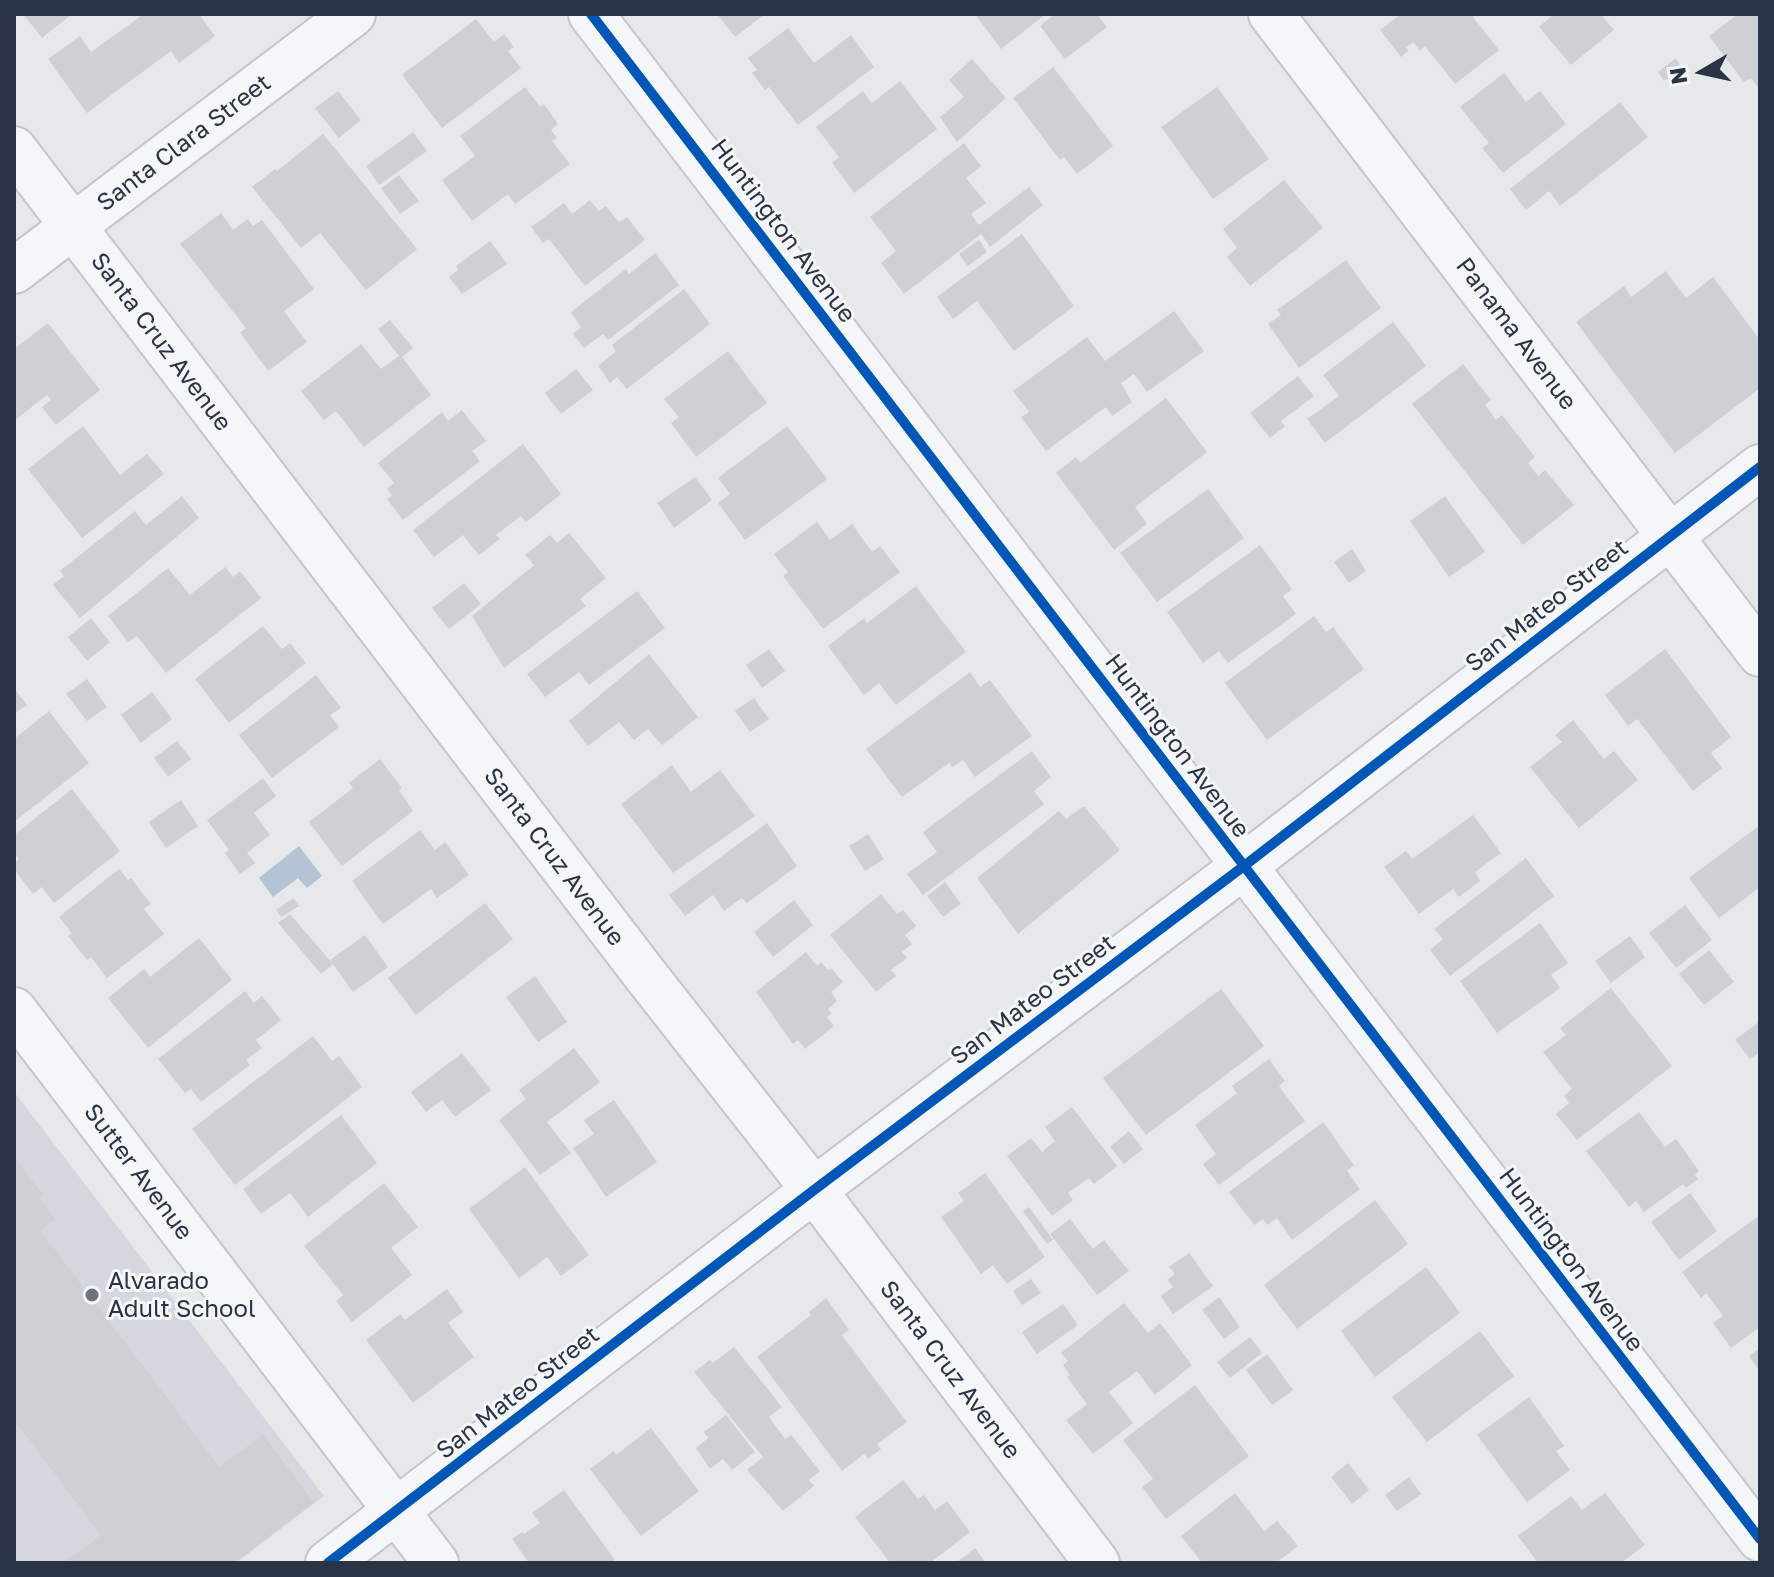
<!DOCTYPE html>
<html>
<head>
<meta charset="utf-8">
<style>
	body { margin:0 }
	#map { position:relative; width:1774px; height:1577px; overflow:hidden; background:#e6e8ea; font-family:"Golos Text",sans-serif }
	canvas { display:block }
	.frame { position:absolute; inset:0; border:16px solid #2b3445; pointer-events:none }
	.north { position:absolute; left:1662px; top:32px; width:80px; height:80px; -webkit-text-stroke:6px #f4f6f9; paint-order:stroke; rotate:261deg; font-size:22px; font-weight:700; line-height:32px; text-align:center; color:#2b3445 }
	.north::after { content:''; display:block; margin:auto; width:28px; height:36px; background:#2b3445; clip-path:polygon(50% 0,100% 100%,50% 72%,0 100%) }
</style>
</head>
<body>
<div id="map">
<canvas width="1774" height="1577"></canvas>
<div class="frame"></div>
<div class="north">N</div>
</div>
<script>
const g = document.querySelector('canvas').getContext('2d');
g.lineJoin = 'round';
function paint(path, color) {
  g.fillStyle = color;
  g.fill(path, 'evenodd');
}
function stroke(path, color, width, dash) {
  g.strokeStyle = color;
  g.lineWidth = width;
  g.lineCap = dash ? 'butt' : 'round';
  g.setLineDash(dash || []);
  g.stroke(path);
}
function write(font, color, halo, rows, align = 'center') {
  g.font = font + ' "Golos Text",sans-serif';
  g.lineWidth = 6;
  g.setLineDash([]);
  g.textBaseline = 'middle';
  g.strokeStyle = halo;
  g.fillStyle = color;
  for (const [text, x, y, turn = 0] of rows) {
    g.save();
    g.translate(x, y);
    g.rotate((+turn || 0) * Math.PI / 180);
    g.textAlign = isNaN(turn) ? turn : align;
    if (halo) g.strokeText(text, 0, 0);
    g.fillText(text, 0, 0);
    g.restore();
  }
}
paint(new Path2D(`
	M15,1093L324,1496L236,1563H14Z`), '#d4d7dd');
paint(new Path2D(`
	M299,846L322,876L307,888L298,878L273,897L259,878Z`), '#b4c4d5');
paint(new Path2D(`
	M23,14H72L42,38Z
	M144,14H199L215,36L179,63L171,51L87,113L48,59L80,36L91,52Z
	M717,14H765L735,37Z
	M975,14H1046L1001,49Z
	M1055,14H1097L1107,27L1065,59L1040,26Z
	M1401,14H1478L1473,17L1499,50L1455,84L1425,46L1420,51L1413,42L1406,48L1409,50L1401,57L1380,30Z
	M1554,14H1601L1614,30L1571,65L1539,27Z
	M1738,14H1760V90L1751,78L1744,82L1709,36Z
	M476,19L494,42L504,34L514,47L508,51L521,68L442,128L402,75Z
	M788,28L814,63L851,35L874,67L798,125L769,87L765,90L752,73L757,70L748,58Z
	M1676,58L1682,68L1664,81L1658,72Z
	M972,59L1006,98L957,142L940,117L964,97L949,80Z
	M1053,67L1113,146L1077,174L1064,157L1060,160L1013,98Z
	M1504,73L1526,102L1540,91L1566,124L1503,173L1482,148L1489,143L1460,107Z
	M900,81L937,129L854,193L832,163L839,157L816,127L863,91L872,103Z
	M525,87L540,107L544,104L558,124L551,130L557,138L552,141L570,164L515,204L508,194L472,221L442,180L475,156L460,136Z
	M1217,87L1269,159L1213,199L1161,127Z
	M338,91L361,120L339,138L315,108Z
	M1620,102L1648,137L1560,206L1549,191L1526,210L1510,189Z
	M413,132L427,151L379,185L366,166Z
	M323,134L417,249L366,290L320,233L301,248L252,187L275,169L277,171Z
	M964,143L981,166L966,178L986,203L971,214L979,225L1029,187L1043,205L990,247L981,234L904,294L881,263L896,251L870,217Z
	M399,175L419,201L400,214L381,188Z
	M1284,180L1323,228L1250,286L1227,257L1237,248L1223,229Z
	M590,200L599,211L606,206L619,222L627,217L645,240L585,286L549,239L543,243L531,227L564,203L572,214Z
	M221,213L233,230L248,219L253,226L262,220L314,289L284,311L307,342L268,371L240,332L246,328L180,244Z
	M1022,234L1074,306L1014,351L977,301L953,319L937,297Z
	M979,240L987,252L968,266L959,254Z
	M490,241L507,264L462,294L449,277L458,270L456,266Z
	M655,253L679,285L608,340L603,334L584,348L573,334L581,327L571,312L626,269L629,274Z
	M1346,260L1381,308L1299,368L1268,324L1281,315L1277,310Z
	M1666,271L1686,298L1713,277L1760,340V388L1675,453L1576,322L1624,286L1631,297Z
	M684,289L710,324L627,389L617,377L610,383L598,366L616,351L612,345Z
	M1174,311L1204,351L1147,392L1134,374L1121,383L1132,402L1112,416L1106,407L1046,451L1021,417L1029,412L1013,391L1087,337L1105,361Z
	M390,320L413,348L402,357L431,395L364,447L336,411L324,420L301,391L361,344L381,369L399,356L378,329Z
	M1393,322L1426,366L1325,443L1307,419L1339,396L1323,375Z
	M48,323L100,390L56,425L42,407L51,400L47,395L14,421V349Z
	M728,351L767,403L696,457L671,423L679,417L664,399Z
	M1463,364L1491,400L1485,405L1496,420L1502,415L1535,457L1528,463L1538,476L1545,470L1574,505L1523,545L1412,404Z
	M576,369L593,390L561,414L545,393Z
	M1298,376L1314,396L1281,421L1285,426L1270,438L1250,413Z
	M1166,398L1207,452L1135,507L1147,524L1114,550L1056,473L1076,457L1080,463Z
	M462,410L486,441L472,451L480,461L403,520L387,499L392,496L387,489L394,483L378,463L442,412L448,421Z
	M83,426L120,475L147,454L164,474L82,538L28,469Z
	M787,426L827,479L745,540L718,503L730,494L718,478Z
	M523,444L561,494L526,522L521,516L496,535L500,539L479,555L463,535L434,557L413,530Z
	M695,477L712,500L674,528L657,503Z
	M1208,489L1244,538L1157,602L1120,553Z
	M182,496L199,518L80,618L53,585L64,576L60,571L135,511L146,525Z
	M1445,496L1485,552L1449,577L1410,521Z
	M817,522L830,540L852,524L872,552L880,546L900,572L823,629L783,576L788,572L774,554Z
	M569,533L606,578L580,599L586,606L504,668L472,616L534,565L525,555L550,535L557,543Z
	M1260,545L1292,589L1283,596L1296,614L1228,663L1219,651L1203,663L1167,612Z
	M1352,549L1366,571L1349,583L1334,562Z
	M225,567L233,577L240,571L261,598L166,673L137,636L128,642L108,616L168,568L190,595Z
	M464,583L481,604L449,629L432,608Z
	M916,586L966,652L896,705L879,683L864,695L828,646L864,618L867,623Z
	M637,591L665,628L589,685L579,672L545,697L527,674Z
	M1314,616L1326,632L1333,627L1364,669L1267,740L1225,683Z
	M91,618L110,642L87,661L68,637Z
	M263,626L282,649L290,643L306,663L229,723L195,679Z
	M769,649L785,671L762,688L746,665Z
	M1665,649L1731,737L1711,753L1722,768L1693,791L1637,719L1628,726L1605,695Z
	M649,654L698,717L662,745L648,729L634,740L619,722L588,746L569,721Z
	M970,672L980,687L990,680L1032,736L975,777L963,760L952,767L949,763L902,797L866,749Z
	M316,675L341,708L330,715L339,727L272,778L239,735Z
	M87,679L107,707L87,721L66,694Z
	M14,688L27,705L14,714Z
	M152,692L172,719L141,743L121,715Z
	M754,698L769,719L750,732L735,711Z
	M49,711L89,763L14,822V739Z
	M1573,720L1604,759L1614,751L1638,780L1579,828L1530,767L1562,742L1555,735Z
	M177,741L191,759L168,777L154,758Z
	M1032,751L1051,777L1034,791L1044,804L923,895L907,874L937,852L923,832Z
	M380,759L402,788L399,790L413,811L342,866L309,822L353,788L349,783Z
	M672,765L691,792L720,770L755,816L673,873L621,804Z
	M263,778L276,796L254,813L270,835L247,853L255,863L240,874L225,853L229,850L207,820Z
	M72,789L120,851L54,903L42,887L33,894L14,869V864L19,859L14,852V835Z
	M181,800L198,826L166,848L149,822Z
	M1084,806L1120,850L1018,934L977,878L1059,811L1066,819Z
	M1473,815L1501,853L1475,872L1480,881L1459,897L1453,889L1419,914L1384,867L1406,851L1412,859Z
	M767,823L797,866L747,903L742,898L724,911L713,895L685,916L669,895Z
	M1760,825V887L1719,918L1689,878Z
	M420,830L435,850L445,842L469,875L437,898L431,889L383,924L352,881Z
	M868,834L884,859L865,871L849,846Z
	M1526,858L1554,896L1450,976L1430,950L1443,939L1434,929Z
	M119,869L128,880L131,878L151,904L144,909L164,934L107,978L91,957L87,960L68,936L72,933L59,917Z
	M945,882L961,904L943,917L927,896Z
	M881,894L897,914L903,910L916,926L905,935L912,944L902,952L907,958L891,970L896,976L876,992L830,935Z
	M293,898L299,906L281,917L276,910Z
	M794,900L813,925L773,957L754,932Z
	M485,903L513,939L416,1015L388,978Z
	M1685,905L1712,940L1676,968L1649,933Z
	M290,914L333,964L321,974L278,923Z
	M1540,923L1568,963L1551,975L1560,988L1497,1033L1460,981Z
	M365,935L388,967L353,992L330,960Z
	M1630,936L1645,957L1611,983L1595,961Z
	M199,938L232,980L148,1048L108,998L144,969L150,977Z
	M1709,950L1734,982L1704,1005L1679,974Z
	M806,952L817,966L821,962L828,970L831,968L843,982L831,992L837,1001L828,1009L832,1014L827,1017L834,1026L805,1049L798,1040L793,1044L756,992Z
	M535,976L567,1022L538,1042L506,997Z
	M1611,988L1672,1066L1577,1140L1556,1114L1569,1103L1564,1096L1572,1089L1543,1052L1566,1035L1560,1028Z
	M1221,989L1264,1046L1146,1135L1103,1078Z
	M245,991L254,1003L262,996L281,1020L256,1040L262,1048L246,1060L250,1065L201,1102L191,1089L185,1093L158,1059Z
	M1760,1021V1052L1750,1059L1735,1040Z
	M313,1036L332,1061L339,1056L362,1087L235,1185L192,1129Z
	M574,1048L600,1082L547,1122L571,1153L540,1175L499,1120L526,1099L519,1090Z
	M462,1053L491,1090L455,1117L442,1100L426,1112L411,1092Z
	M1269,1059L1285,1081L1279,1086L1305,1121L1219,1185L1203,1164L1216,1154L1195,1125L1237,1093L1232,1086Z
	M614,1100L657,1162L606,1197L573,1148L594,1134L584,1120Z
	M1072,1107L1117,1166L1094,1184L1089,1178L1068,1193L1073,1200L1052,1216L1007,1156L1031,1138L1042,1152L1055,1141L1045,1127Z
	M1639,1112L1665,1147L1676,1139L1699,1171L1695,1175L1698,1179L1686,1188L1683,1184L1644,1212L1636,1201L1629,1207L1586,1151Z
	M341,1115L377,1163L308,1217L290,1193L261,1214L243,1189Z
	M1323,1122L1354,1165L1347,1171L1360,1189L1292,1240L1277,1218L1267,1225L1263,1219L1254,1225L1229,1192Z
	M1129,1131L1143,1149L1124,1164L1110,1147Z
	M14,1156L43,1195L39,1198L55,1219L40,1230L219,1467L263,1435L314,1502L234,1563H63L101,1535L14,1419Z
	M525,1167L589,1255L561,1276L547,1257L519,1278L469,1209Z
	M985,1173L1045,1257L1007,1284L993,1265L981,1274L941,1217L964,1201L958,1193Z
	M384,1183L418,1227L391,1248L412,1275L352,1322L336,1301L343,1295L304,1246Z
	M1690,1193L1717,1231L1679,1260L1651,1222Z
	M1375,1200L1408,1244L1297,1329L1264,1285Z
	M1029,1207L1053,1240L1047,1244L1023,1211Z
	M1760,1215V1327L1731,1348L1713,1323L1723,1316L1706,1293L1701,1298L1682,1272Z
	M1070,1219L1093,1249L1104,1240L1129,1271L1097,1295L1050,1234Z
	M1189,1253L1213,1286L1173,1314L1161,1296L1173,1287L1167,1280L1175,1274L1169,1267Z
	M1426,1267L1460,1313L1375,1377L1341,1331Z
	M1031,1279L1041,1293L1022,1305L1013,1291Z
	M447,1289L463,1312L448,1323L474,1357L413,1403L366,1340L400,1314L405,1320Z
	M1219,1297L1240,1327L1224,1339L1202,1310Z
	M826,1298L849,1330L842,1335L907,1422L877,1444L881,1449L868,1459L864,1454L842,1471L757,1357L811,1315L809,1312Z
	M1124,1303L1148,1333L1160,1323L1192,1365L1155,1395L1137,1371L1109,1392L1133,1423L1093,1454L1066,1420L1087,1404L1067,1377L1070,1375L1063,1365L1068,1361L1061,1353Z
	M1063,1304L1078,1325L1037,1354L1022,1332Z
	M1480,1331L1514,1376L1427,1442L1392,1397Z
	M1250,1337L1262,1353L1230,1378L1217,1362Z
	M734,1347L782,1407L769,1417L785,1439L791,1435L820,1471L809,1480L814,1486L783,1511L747,1470L763,1457L694,1372L710,1360L713,1363Z
	M1760,1348V1372L1749,1356Z
	M1267,1354L1293,1390L1272,1405L1246,1370Z
	M1195,1385L1249,1456L1166,1519L1142,1487L1153,1479L1123,1440Z
	M1529,1397L1564,1446L1556,1451L1570,1470L1527,1502L1477,1435Z
	M726,1415L755,1452L732,1470L723,1459L710,1469L696,1448L708,1438L704,1432Z
	M651,1428L699,1491L641,1536L590,1469L614,1451L616,1455Z
	M1348,1463L1369,1490L1352,1504L1331,1477Z
	M1409,1477L1421,1494L1397,1511L1385,1495Z
	M903,1480L918,1499L924,1495L935,1510L947,1501L970,1532L930,1563H890L855,1517Z
	M564,1490L615,1560L611,1563H529L512,1539L522,1532L524,1534L540,1523L532,1513Z
	M1235,1493L1264,1531L1277,1521L1298,1546L1276,1563H1202L1181,1536Z
	M1605,1493L1645,1545L1621,1563H1538L1518,1536L1571,1496L1582,1510Z
	M975,1548L986,1563H956Z`), '#ced0d3');
const minor = new Path2D(`
	M591,14L1760,1539
	M1271,14L1760,654
	M14,149L643,972L814,1190L1097,1563
	M14,271L353,14
	M14,1010L436,1563
	M328,1563L814,1190L1244,866L1760,467`);
stroke(minor, '#c4c6c8', 48);
stroke(minor, '#f5f6f7', 44);
stroke(new Path2D(`
	M591,14L1760,1539
	M328,1563L814,1190L1244,866L1760,467`), '#0057b8', 10);
for (const [x, y, r, color] of [
	[92,1295,8,"#6c737f"]
]) {
  const dot = new Path2D();
  dot.arc(x, y, r, 0, 2 * Math.PI);
  g.fillStyle = color;
  g.fill(dot);
  stroke(dot, '#f4f6f9', 3);
}
write('24px', '#2b3445', '#f4f6f9', [
	["Santa Clara Street",184,143,-37],
	["Huntington Avenue",783,231,53],
	["Panama Avenue",1516,334,53],
	["Santa Cruz Avenue",161,342,53],
	["San Mateo Street",1547,606,-38],
	["Huntington Avenue",1177,746,53],
	["Santa Cruz Avenue",554,857,53],
	["San Mateo Street",1033,1000,-37],
	["Sutter Avenue",138,1172,53],
	["Huntington Avenue",1571,1260,53],
	["Santa Cruz Avenue",950,1370,53],
	["San Mateo Street",518,1393,-38]
]);
write('24px', '#2b3445', '#f4f6f9', [
	["Alvarado",108,1281],
	["Adult School",108,1309]
], 'left');
</script>
</body>
</html>
